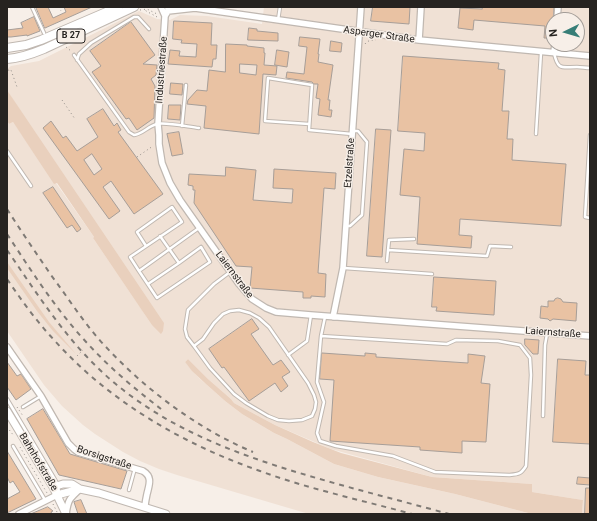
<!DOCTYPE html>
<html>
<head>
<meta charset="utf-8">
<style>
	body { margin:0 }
	#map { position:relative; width:597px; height:521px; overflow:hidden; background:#f7efe8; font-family:Roboto,sans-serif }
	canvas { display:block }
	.frame { position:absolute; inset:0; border:8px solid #262320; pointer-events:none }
	.north { position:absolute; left:545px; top:12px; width:40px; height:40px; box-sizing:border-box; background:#f7efe8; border:1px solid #a39d98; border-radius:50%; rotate:265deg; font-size:11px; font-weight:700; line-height:16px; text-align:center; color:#262320 }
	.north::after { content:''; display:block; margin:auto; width:14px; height:18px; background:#377e77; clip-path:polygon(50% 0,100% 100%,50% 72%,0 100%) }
</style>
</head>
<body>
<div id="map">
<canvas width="597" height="521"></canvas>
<div class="frame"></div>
<div class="north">N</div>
</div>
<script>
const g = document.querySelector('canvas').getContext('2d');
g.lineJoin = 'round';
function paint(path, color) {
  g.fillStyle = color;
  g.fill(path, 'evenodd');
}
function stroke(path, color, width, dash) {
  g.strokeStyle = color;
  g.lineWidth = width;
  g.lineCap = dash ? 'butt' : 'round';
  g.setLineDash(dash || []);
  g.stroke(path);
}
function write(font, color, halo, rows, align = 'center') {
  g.font = font + ' Roboto,sans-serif';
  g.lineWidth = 3;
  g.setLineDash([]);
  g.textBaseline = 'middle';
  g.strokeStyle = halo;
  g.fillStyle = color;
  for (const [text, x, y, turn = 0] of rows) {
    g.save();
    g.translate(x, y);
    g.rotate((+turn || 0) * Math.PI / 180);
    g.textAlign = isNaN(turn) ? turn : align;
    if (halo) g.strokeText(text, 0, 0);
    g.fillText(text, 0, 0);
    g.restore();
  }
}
paint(new Path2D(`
	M264,7H590V514H582L583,500L532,492V484L432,477L331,449L275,425L234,403L231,399L208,379L188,359L185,362L199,378L225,401L242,414L274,433L287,439L334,464L378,477L455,494L532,514H309L177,475L159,469L140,461L123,452L95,434L83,425L62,406L44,385L7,331V121L9,124L13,122L94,237L93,238L152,325L7,90V69L11,66L39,61L139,11L157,19L170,20L180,15L207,16L262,24ZM553,20H577V44H553Z`), '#f0e1d5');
paint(new Path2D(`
	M7,90L164,323L163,331L161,334L152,325L143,312L93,238L94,237L57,183L54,184L13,122L9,124L7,121Z
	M7,262L49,322L76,354L53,331L37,311L7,268Z
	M188,359L208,379L231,399L234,403L275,425L313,442L341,453L432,477L532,484V492L583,500L582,514H532L455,494L378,477L334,464L287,439L274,433L242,414L225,401L207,385L192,371L185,362Z`), '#e9d0bd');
const building = new Path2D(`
	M36,7H48L53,18L66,12L64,7H92L45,28Z
	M373,7H410L409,24L371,21Z
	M482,7H554L552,38H544L545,26L474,20L473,30L458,28L460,8L482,9Z
	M34,17L40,31L27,36V35L11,37H7V30L23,28L21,23Z
	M174,21L212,23L211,45H217L216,59H213L212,67L168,64L170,50L180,51L179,56L196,57L197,44L181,43L182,40L173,39Z
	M131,22L155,55L143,64L157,65L156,75L151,79L155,86L154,118L137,130L129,118L126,119L92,72L101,66L90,51Z
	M249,28L257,29V31L278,33V41L248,40Z
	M300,37L320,39L318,54H319L318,62L333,65L328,100H330L329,110H332L331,117L318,115L320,99L316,98L318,84H314L312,82L286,78L287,72L304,74L307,47L299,46Z
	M331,41L342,43L341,52L330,51Z
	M226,44L247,45V46L264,48V53H265L264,65L277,66L276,75L263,74L259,134L204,128L206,106L187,104L188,100L197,90L207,91L209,70L225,72ZM240,64L257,65L256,75L240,73Z
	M277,50L289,52L287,67L275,65Z
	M403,56L499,63L498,69L505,70L502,111H509L507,139H513L512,160L566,164L561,226L460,219L459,235L472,236L471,248L417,244L420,197L400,195L404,149L424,151L425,133L398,131Z
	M171,83L183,84L182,95L170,94Z
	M169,105H181L180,120L168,119Z
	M103,109L114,126L117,123L121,130L118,132L163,194L134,214L111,181L103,187L120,211L109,219L43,128L51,121L63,138L66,136L77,151L98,137L87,119ZM92,154L102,169L94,175L84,160Z
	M376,129L391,130L382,257L367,256Z
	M179,132L183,154L172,156L167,134Z
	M226,167L256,170L253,200L292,203L293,189L273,188L274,169L336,173L335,189L324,188L318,273L326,274L325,297L311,296V298H303V292L250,288L252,267L236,266L194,203L195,190H193V186L188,185L189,174L225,176Z
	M53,187L81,229L77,232L72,225L67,228L43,193Z
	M434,277L496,281L494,315L436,311L437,307H432Z
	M558,298L561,299L563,302L577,303L576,321L553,319L550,321L548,319L540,318L541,306L548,307V301H554L555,299Z
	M252,319L259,329L251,334L273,365L281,360L290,372L282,377L288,386L281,392L275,383L249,401L224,367L222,368L209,349Z
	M525,339L539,340L538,354H533L525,345Z
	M322,353L365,356V353L376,354V357L468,363V354L485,356L481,383L490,384L486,442L462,441V453L420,450V447L330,441L334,380L320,379Z
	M558,359L586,361L585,375H590V444L553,442Z
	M7,362L17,376L21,374L31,389L16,400L7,387Z
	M43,409L70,454L127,471L121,489L59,475L27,419Z
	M7,451L36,499L7,513V499L20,492L13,481L10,483L7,477Z
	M578,477L590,478V485L577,484Z
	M586,488H590V514H585Z
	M81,500L87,514H78L74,502Z
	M48,507L53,511L51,512L52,514H31Z`);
paint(building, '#e9c2a3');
stroke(building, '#a79e98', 1);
const lane = new Path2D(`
	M32,7L44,33
	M278,20L280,7
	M554,53C558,71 562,67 577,67C581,67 586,68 590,68
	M74,55L129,132L134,135C143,134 148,126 157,124C166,122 189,127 199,128
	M77,60L79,54L91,43L134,17H138L149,29
	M309,124L265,121L268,78L312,85L309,130L352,134
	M182,126L186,85
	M536,134L541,53
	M590,135L585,217L590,218
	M7,151L31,186
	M346,226H350L362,215L367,142L358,131H352
	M160,236L179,263L201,247L210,262L157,298L139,271C159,257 179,242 199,228
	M414,239L389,240L388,250L487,256L490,246L511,247
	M387,261L388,250
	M344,268L432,274
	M139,271L130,257L182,222L172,207L137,232L146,246
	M148,284L179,263
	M239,310L250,313L259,318L269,327L308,383L314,395L316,402L315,409L312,416L302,420L289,421L278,420L268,416L246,403L234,394L210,368L194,346L203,339L214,323L223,314L230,311Z
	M321,336L317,382L324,402L317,433L320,441L336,446L393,456L435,472L509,475C519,474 521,474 526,466L531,375L530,358L520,345L498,341L456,340L447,344L321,336L325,317
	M194,346L187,337L185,329L188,310L214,284L230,272
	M288,355L307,341L311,315
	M7,399L54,478L58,485L59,493
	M23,407L41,396
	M543,416L545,345L547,334
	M13,446L45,500
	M129,490L135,468`);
const street = new Path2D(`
	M161,7L165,16
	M168,7V11L165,16L158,124L159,135V144L162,163L170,183L180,200L239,284L252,299L266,308L276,312L311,315L590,336
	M168,11L195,8L419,40L590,56
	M557,20L558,7
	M419,40L421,7
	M554,52L555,44
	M333,317L343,268L361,7
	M7,347L41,396L68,443L74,449L78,452L143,471C153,477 149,485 147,494C146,499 145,503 145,507
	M19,514L57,495
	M66,514C68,500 69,499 80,489`);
const secondary = new Path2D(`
	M7,411L53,487L66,514
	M53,487L63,484H72L80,489L99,493L166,514
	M57,495L80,489`);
const primary = new Path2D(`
	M7,48L26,45L41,40L118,7
	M7,59C20,58 32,54 44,49L134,7`);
stroke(lane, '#c0b8b1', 4.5);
stroke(street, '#c0b8b1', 8);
stroke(secondary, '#c0b8b1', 9);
stroke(primary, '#c0b8b1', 10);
stroke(new Path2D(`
	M59,7L61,11
	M144,7L146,11L159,18
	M140,10L147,9L157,14
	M365,44C368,40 372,40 376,40
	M565,44L568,48
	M66,47L71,51
	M7,66L9,71L11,70L17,87
	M62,100L75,119
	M137,157L153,146
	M77,356L83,350
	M17,407L23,416
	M7,427L14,436
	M20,447L47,493
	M53,504L58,514`), '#938e89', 1, [1, 3]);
stroke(lane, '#fff', 2.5);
stroke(street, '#fff', 5.5);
stroke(secondary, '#fff', 7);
stroke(primary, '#fff', 8);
stroke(new Path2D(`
	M7,209C21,231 36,253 51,275C69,299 85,325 106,347C146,390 198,429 253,452
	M7,234C32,272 57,311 88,344C110,368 135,389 161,409
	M7,250C36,292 63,335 100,370C166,433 255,461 341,485C377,495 413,504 449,514
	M7,279C22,301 37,322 55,341C110,402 183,444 260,471C309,489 361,500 412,514`), '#7f7a75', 2, [5, 5]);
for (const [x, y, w] of [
	[71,36,28]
]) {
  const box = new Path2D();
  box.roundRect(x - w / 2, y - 7, w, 14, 3);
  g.fillStyle = '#f7efe8';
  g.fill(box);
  stroke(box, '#262320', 1);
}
write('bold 9px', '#262320', null, [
	["B 27",71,36]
]);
write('10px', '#262320', '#f7efe8', [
	["Asperger Straße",379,35,8],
	["Industriestraße",162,70,-86],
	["Etzelstraße",350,163,-86],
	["Laiernstraße",234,275,53],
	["Laiernstraße",553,333,4],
	["Borsigstraße",104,458,18],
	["Bahnhofstraße",38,462,59]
]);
</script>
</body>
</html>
